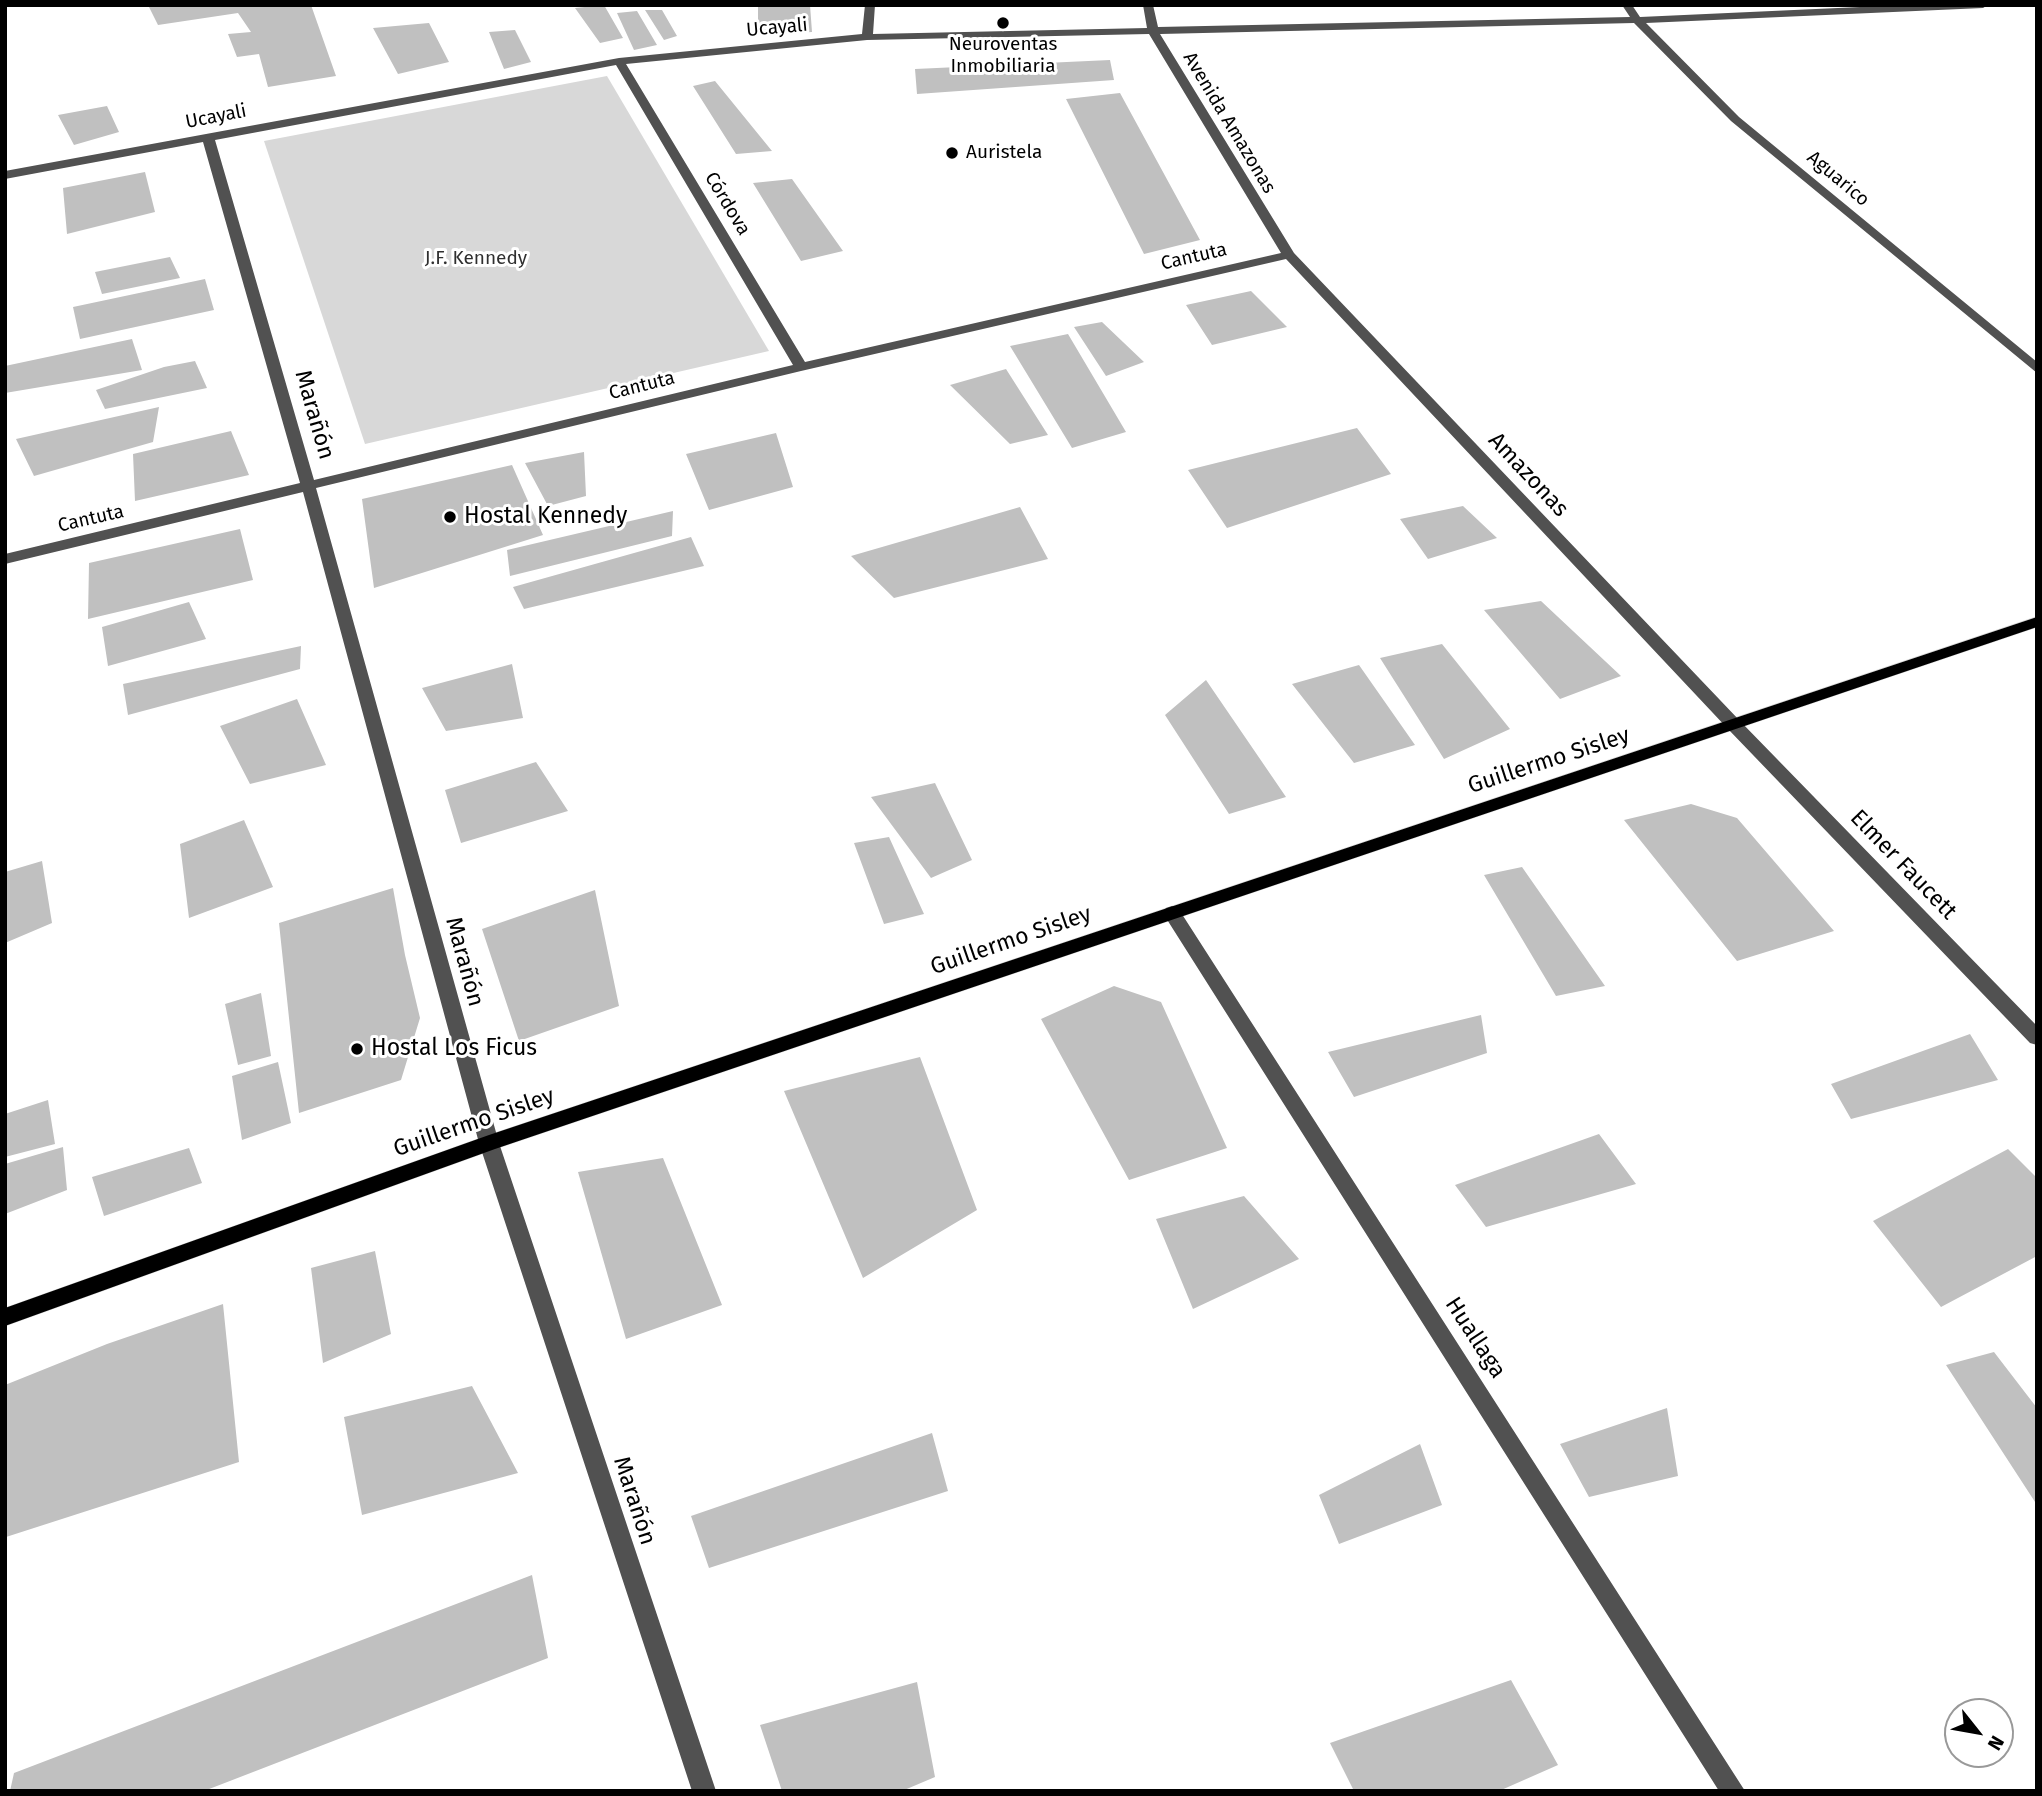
<!DOCTYPE html>
<html>
<head>
<meta charset="utf-8">
<style>
	body { margin:0 }
	#map { position:relative; width:2042px; height:1796px; overflow:hidden; background:#fff; font-family:"Fira Sans",sans-serif }
	canvas { display:block }
	.frame { position:absolute; inset:0; border:7px solid #000; pointer-events:none }
	.north { position:absolute; left:1944px; top:1698px; width:70px; height:70px; box-sizing:border-box; background:#fff; border:2px solid #999; border-radius:50%; rotate:121deg; font-size:19px; font-weight:700; line-height:28px; text-align:center; color:#000 }
	.north::after { content:''; display:block; margin:auto; width:24px; height:32px; background:#000; clip-path:polygon(50% 0,100% 100%,50% 72%,0 100%) }
</style>
</head>
<body>
<div id="map">
<canvas width="2042" height="1796"></canvas>
<div class="frame"></div>
<div class="north">N</div>
</div>
<script>
const g = document.querySelector('canvas').getContext('2d');
g.lineJoin = 'round';
function paint(path, color) {
  g.fillStyle = color;
  g.fill(path, 'evenodd');
}
function stroke(path, color, width, dash) {
  g.strokeStyle = color;
  g.lineWidth = width;
  g.lineCap = dash ? 'butt' : 'round';
  g.setLineDash(dash || []);
  g.stroke(path);
}
function write(font, color, halo, rows, align = 'center') {
  g.font = font + ' "Fira Sans",sans-serif';
  g.lineWidth = 6;
  g.setLineDash([]);
  g.textBaseline = 'middle';
  g.strokeStyle = halo;
  g.fillStyle = color;
  for (const [text, x, y, turn = 0] of rows) {
    g.save();
    g.translate(x, y);
    g.rotate((+turn || 0) * Math.PI / 180);
    g.textAlign = isNaN(turn) ? turn : align;
    if (halo) g.strokeText(text, 0, 0);
    g.fillText(text, 0, 0);
    g.restore();
  }
}
paint(new Path2D(`
	M607,76L769,351L365,444L264,141Z`), '#d8d8d8');
paint(new Path2D(`
	M148,5H311L336,76L268,87L259,54L237,57L228,34L251,32L238,13L158,25Z
	M604,5L623,38L600,43L575,8Z
	M810,5L812,32L758,35V6Z
	M645,10H662L677,36L664,40Z
	M637,11L657,45L634,50L617,13Z
	M429,23L449,62L398,74L373,28Z
	M515,30L531,62L504,69L489,32Z
	M1110,60L1114,80L917,94L915,69Z
	M715,81L772,151L736,154L693,86Z
	M1120,93L1200,240L1144,254L1066,99Z
	M107,106L119,132L74,145L58,115Z
	M145,172L155,212L67,234L63,188Z
	M792,179L843,251L801,261L753,183Z
	M170,257L180,278L102,294L95,272Z
	M205,279L214,310L80,339L73,307Z
	M1251,291L1287,327L1212,345L1186,305Z
	M1102,322L1144,362L1106,376L1074,327Z
	M1068,334L1126,432L1072,448L1010,346Z
	M132,339L142,370L5,393V366Z
	M195,361L207,388L105,409L96,390L164,367Z
	M1006,369L1048,435L1010,444L950,385Z
	M159,407L153,442L34,476L16,439Z
	M1357,428L1391,474L1227,528L1188,470Z
	M231,431L249,475L135,501L133,454Z
	M776,433L793,487L709,510L686,454Z
	M584,452L586,496L548,506L525,463Z
	M512,465L543,535L374,588L362,499Z
	M1463,506L1497,538L1428,559L1400,519Z
	M1020,507L1048,559L894,598L851,556Z
	M673,511L672,536L510,576L507,550Z
	M240,529L253,580L88,619L89,563Z
	M691,537L704,566L524,609L513,587Z
	M1541,601L1621,676L1560,699L1484,610Z
	M189,602L206,639L108,666L102,627Z
	M1442,644L1510,729L1444,759L1380,658Z
	M301,646L300,669L128,715L123,684Z
	M512,664L523,718L446,731L422,688Z
	M1359,665L1415,745L1354,763L1292,684Z
	M1206,680L1286,797L1229,814L1165,715Z
	M297,699L326,765L250,784L220,726Z
	M536,762L568,811L461,843L445,790Z
	M935,783L972,860L931,878L871,797Z
	M1691,804L1737,818L1834,931L1737,961L1624,820Z
	M244,820L273,887L189,918L180,844Z
	M889,837L924,914L884,924L854,843Z
	M42,861L52,923L5,943V872Z
	M1522,867L1605,986L1556,996L1484,875Z
	M393,888L405,955L420,1018L401,1080L299,1113L279,923Z
	M595,890L619,1006L519,1041L482,929Z
	M1114,986L1161,1002L1227,1148L1129,1180L1041,1019Z
	M261,993L271,1056L238,1065L225,1004Z
	M1481,1015L1487,1053L1354,1097L1328,1052Z
	M1970,1034L1998,1080L1851,1119L1831,1084Z
	M920,1057L977,1210L863,1278L784,1091Z
	M278,1062L291,1123L242,1140L232,1076Z
	M48,1100L55,1144L5,1157V1114Z
	M1599,1134L1636,1184L1486,1227L1455,1185Z
	M63,1147L67,1190L5,1214V1164Z
	M189,1148L202,1183L104,1216L92,1177Z
	M2008,1149L2037,1178V1256L1941,1307L1873,1221Z
	M663,1158L722,1305L626,1339L578,1172Z
	M1244,1196L1299,1259L1193,1309L1156,1219Z
	M375,1251L391,1334L323,1363L311,1268Z
	M223,1304L239,1462L6,1537L5,1385L107,1344Z
	M1994,1352L2037,1408V1505L1946,1365Z
	M472,1386L518,1473L362,1515L344,1417Z
	M1667,1408L1678,1476L1589,1497L1560,1444Z
	M932,1433L948,1491L709,1568L691,1516Z
	M1420,1444L1442,1505L1339,1544L1319,1495Z
	M532,1575L548,1658L204,1791H10L14,1773Z
	M1511,1680L1558,1765L1499,1791H1354L1330,1743Z
	M917,1682L935,1777L902,1791H782L760,1725Z`), '#c0c0c0');
const major = new Path2D(`
	M2037,617V627L495,1149L5,1326V1308L489,1135Z`);
stroke(major, '#dbdbdb', 1);
paint(new Path2D(`
	M865,5H875L873,34L1147,28L1143,5H1153L1158,27L1630,17L1622,5H1632L1640,17L1904,5H1988L1983,8L1646,23L1739,117L2037,362V373L1731,121L1634,23L1160,34L1294,253L1740,721L2037,1026V1045L2030,1043L1728,729L1286,259L801,371L316,488L499,1143L716,1791H692L479,1143L303,492L5,564V554L300,483L203,142L5,179V171L619,58L862,34ZM1149,34L1281,253L805,362L626,64L867,40ZM616,65L793,365L314,480L215,140Z
	M1172,906L1178,908L1745,1791H1719L1166,918L1163,913L1166,908Z`), '#515151');
paint(major, '#000');
for (const [x, y, r, color] of [
	[1003,23,7,"#000"],
	[952,153,7,"#000"],
	[450,517,7,"#000"],
	[357,1049,7,"#000"]
]) {
  const dot = new Path2D();
  dot.arc(x, y, r, 0, 2 * Math.PI);
  g.fillStyle = color;
  g.fill(dot);
  stroke(dot, '#fff', 2.5);
}
write('19px', '#000', '#fff', [
	["Ucayali",777,28,-5],
	["Ucayali",216,117,-11],
	["Avenida Amazonas",1229,123,59],
	["Aguarico",1838,179,40],
	["Córdova",727,204,59],
	["Cantuta",1194,257,-13],
	["Cantuta",642,386,-14],
	["Cantuta",91,519,-13]
]);
write('19px', '#000', '#fff', [
	["Neuroventas",1003,45],
	["Inmobiliaria",1003,67],
	["Auristela",966,153,"left"]
]);
write('19px', '#2f2f2f', '#fff', [
	["J.F. Kennedy",476,259]
]);
write('23px', '#000', '#fff', [
	["Marañón",314,415,74],
	["Amazonas",1528,475,47],
	["Guillermo Sisley",1549,761,-18],
	["Elmer Faucett",1903,865,46],
	["Guillermo Sisley",1011,941,-19],
	["Marañón",464,962,75],
	["Guillermo Sisley",474,1123,-19],
	["Huallaga",1475,1338,57],
	["Marañón",634,1501,72]
]);
write('23px', '#000', '#fff', [
	["Hostal Kennedy",464,517],
	["Hostal Los Ficus",371,1049]
], 'left');
</script>
</body>
</html>
